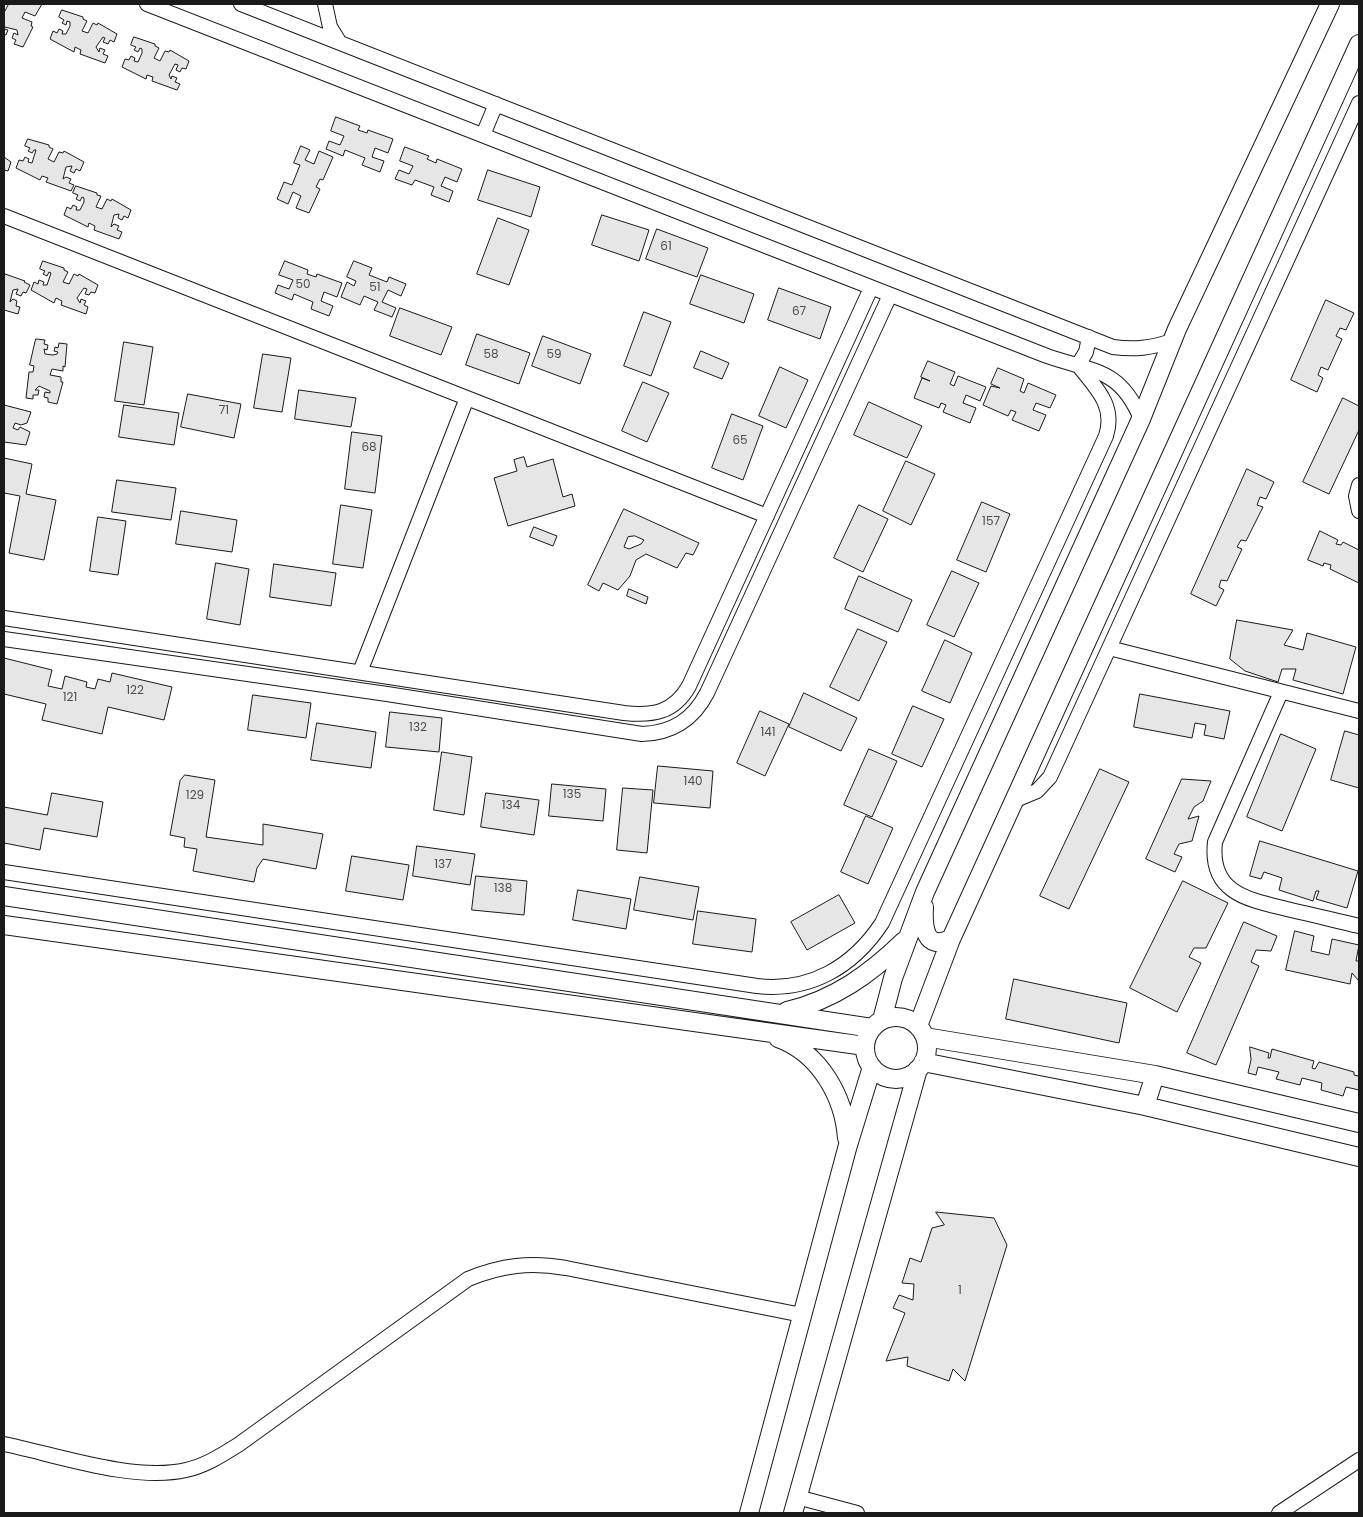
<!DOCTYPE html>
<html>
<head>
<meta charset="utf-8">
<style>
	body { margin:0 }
	#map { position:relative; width:1363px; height:1517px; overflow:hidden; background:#fff; font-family:Poppins,sans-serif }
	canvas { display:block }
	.frame { position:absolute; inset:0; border:5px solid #1a1a1a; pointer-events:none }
</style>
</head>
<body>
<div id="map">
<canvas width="1363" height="1517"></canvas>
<div class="frame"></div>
</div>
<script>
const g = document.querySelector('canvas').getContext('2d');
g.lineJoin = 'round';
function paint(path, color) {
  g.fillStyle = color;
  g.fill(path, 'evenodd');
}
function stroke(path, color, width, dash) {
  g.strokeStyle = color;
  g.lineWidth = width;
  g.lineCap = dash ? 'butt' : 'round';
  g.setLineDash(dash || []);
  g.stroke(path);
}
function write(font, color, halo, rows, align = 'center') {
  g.font = font + ' Poppins,sans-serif';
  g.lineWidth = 4;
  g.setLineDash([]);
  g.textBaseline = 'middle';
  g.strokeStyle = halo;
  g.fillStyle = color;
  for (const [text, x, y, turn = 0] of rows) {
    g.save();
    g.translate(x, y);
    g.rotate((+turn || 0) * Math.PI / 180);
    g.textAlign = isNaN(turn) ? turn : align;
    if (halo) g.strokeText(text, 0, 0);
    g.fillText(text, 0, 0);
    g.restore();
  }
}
const building = new Path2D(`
	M4,4H42L35,16L25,12L22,18L32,22L31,26L33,27L23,47L14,44L16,40L12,38L14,33L18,35L17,30L5,27L4,29L8,30L6,35L4,34V11H5L8,5Z
	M62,10L83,17V19L87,21L82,31L88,33L93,23L97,25L98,23L117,34L114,42L110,40L108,44L103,42L105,38L103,37L96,47L99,52L100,48L105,50L103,54L108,56L105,63L80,54L81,50L75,47L74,52L50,39L53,31L57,33L59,29L63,31L62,34H66L70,26V22L67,21L66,25L62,23L64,20L59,17Z
	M134,37L155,44V46L159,48L154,58L160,61L165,51L169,52L170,50L189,61L186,69L182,68L180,72L176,70L178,65L175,64L169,75L171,79L172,76L177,78L175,82L180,84L177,90L152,81L153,77L147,75L146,79L122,67L125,59L129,60L131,56L135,58L134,61L138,62L142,53V49L140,48L138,52L134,50L136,47L131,45Z
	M336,117L360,126L358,130L367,133L368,130L393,139L388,153L375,148L372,157L384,161L380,172L362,165L365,158L345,150L343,156L326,149L329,141L340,145L344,136L331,131Z
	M28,139L49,145V147L53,149L48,159L54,162L59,152L63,153L64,151L84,162L80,171L76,169L74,173L70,171L72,166L66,167L63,179L66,177L71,179L69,183L74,185L71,191L46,182L48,178L42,176L40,180L16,168L19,160L23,161L25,157L29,159L28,162L32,163L36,150H34L32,153L28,151L30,148L25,146Z
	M301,146L310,150L305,160L314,164L319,151L333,157L323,180L320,179L316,187L320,189L309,213L296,208L301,196L293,192L288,204L277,199L284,182L292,185L300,165L294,163Z
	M405,147L429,156L427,159L436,163L437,159L462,169L457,182L445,177L441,186L453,191L449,202L431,195L434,187L415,180L412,185L395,179L399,170L409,174L413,166L400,161Z
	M4,157L11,162L8,171L4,170Z
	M488,170L540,187L531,217L478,200Z
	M76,186L97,193V195L101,196L96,207L102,209L107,199L111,201L112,199L131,210L128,218L124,216L122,220L118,218L119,214L114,215L111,227L114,224L119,226L117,230L122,232L119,239L94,230L95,226L89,223L88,227L64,215L67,207L71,209L73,205L77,207L76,210H80L84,202V198L82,197L80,201L76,199L78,195L73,193Z
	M602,215L649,230L639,261L592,245Z
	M498,218L529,230L509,285L477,274Z
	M657,229L708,248L697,277L646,259Z
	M43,261L64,268V270L68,272L63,282L69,284L74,274L78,276L79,274L98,285L95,293L91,292L89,295L85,294L87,289L84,288L77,298L80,303L81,299L86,301L84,305L88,307L86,314L61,305L62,301L56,298L54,303L31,290L34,282L38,284L39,280L44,282L43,285H47L51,273L49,272L47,276L43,274L45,271L40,269Z
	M285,261L308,270L307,274L316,277L317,274L342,283L337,297L324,292L321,301L333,306L329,316L311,309L313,302L294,294L292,300L275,293L278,285L289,289L293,280L279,275Z
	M354,261L372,268L369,275L387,282L389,277L406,284L401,296L388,290L382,302L396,308L392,317L374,310L378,302L364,296L360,305L341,297L347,282L354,286L356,281L347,277Z
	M5,274L25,281L24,282L30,285L26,293L23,292L21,296L16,294L18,289L13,290L10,302L13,299L17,301L16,306L20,307L18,314L4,310Z
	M701,275L754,294L744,323L690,304Z
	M779,288L831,307L820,339L768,320Z
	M1326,300L1354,313L1346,330L1340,328L1336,336L1342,339L1328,370L1321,367L1318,375L1323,378L1317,392L1291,380Z
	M400,308L452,327L441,355L390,336Z
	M644,312L671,322L651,376L624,366Z
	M477,334L530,353L519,384L466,365Z
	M543,336L591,354L580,384L532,366Z
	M36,339L45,340L44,344L48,345L47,350L44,349L45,354L53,355L57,354L58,352L54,351L55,347L58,348L59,343L67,344L65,367L63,366V371L52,369L50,375L61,377V382H63L57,404L48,402V398L44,397L45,392L50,393V391L39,386L35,390H39L38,395H33V399L26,398L29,372H33L34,366L30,365Z
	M124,342L153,347L144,405L115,401Z
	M701,351L729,363L722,379L694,368Z
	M263,354L291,358L282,412L254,408Z
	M928,361L955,372L950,384L954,386L958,376L986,387L980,401L966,395L963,403L976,408L970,423L943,412L946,405L941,403L939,408L914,398L922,378L930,381L921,377Z
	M780,367L808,380L786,428L759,416Z
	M998,368L1024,379L1020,391L1024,393L1028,383L1056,395L1050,408L1036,403L1033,410L1046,415L1039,431L1012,420L1016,412L1011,410L1008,416L983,405L991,386L1000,388L991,384Z
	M643,382L669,393L647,442L622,431Z
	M299,390L356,398L351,427L295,419Z
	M188,394L241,404L234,438L181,427Z
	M1343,398L1359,406V430L1329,494L1303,482Z
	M869,402L922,426L907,458L854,435Z
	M4,405L31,412L27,423L21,425L15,423L13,428L18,430L20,427L30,432L26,445L4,442Z
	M124,405L179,413L174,445L119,437Z
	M732,414L763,426L743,480L712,468Z
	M352,432L382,436L375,493L345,489Z
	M524,457L527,467L553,459L563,497L572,494L575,506L508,526L494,478L517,471L514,460Z
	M4,458L32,464L26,494L56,500L44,560L9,553L20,496L4,493Z
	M906,461L935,474L911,525L883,511Z
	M1247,469L1274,482L1266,499L1260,497L1257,505L1263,507L1246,541L1241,540L1237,547L1242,549L1227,581L1221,580L1219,587L1224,590L1216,606L1191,594Z
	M117,480L176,488L171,520L112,512Z
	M982,502L1010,514L986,572L957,560Z
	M341,505L372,510L363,568L333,564Z
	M859,505L888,519L863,572L834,558Z
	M624,509L699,543L693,555L686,553L677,568L646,554L636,560L630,576L618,590L603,583L599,591L588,585ZM635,536L644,540L641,544L629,549L624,547L628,537Z
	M181,511L237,520L232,552L176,544Z
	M98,517L126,521L118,575L90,571Z
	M534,527L557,536L553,546L530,537Z
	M1320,531L1338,540L1336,544L1341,545L1343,542L1359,550V583L1330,569L1331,565L1324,563L1323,566L1308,560Z
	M216,563L249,569L240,625L207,619Z
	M274,564L336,573L331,606L270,597Z
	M952,571L979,583L954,637L927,625Z
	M859,576L912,600L898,632L845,609Z
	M629,589L648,597L646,604L627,596Z
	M1237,620L1293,630L1284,645L1303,650L1307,633L1356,647L1343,694L1293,680L1296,669H1282L1278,682L1245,671L1230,659Z
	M858,629L887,642L859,701L830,687Z
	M945,640L972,653L950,703L922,691Z
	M4,658L52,670L48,686L62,689L65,676L87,682L86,687L95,689L98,679L110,682L112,673L172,687L164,720L108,707L102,734L42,720L46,704L4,694Z
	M804,693L857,718L841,751L789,727Z
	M1140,694L1230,711L1224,739L1204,735L1206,725L1195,723L1192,738L1134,727Z
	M253,695L311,703L306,738L248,730Z
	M913,706L944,719L922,767L892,754Z
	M760,711L789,724L765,776L737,763Z
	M390,712L442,718L439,752L386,747Z
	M317,723L376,732L371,768L311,760Z
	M1345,731L1359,735V788L1331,780Z
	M1281,734L1316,749L1282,831L1247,817Z
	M869,749L897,761L872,817L844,805Z
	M442,752L472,757L464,815L434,810Z
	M658,766L713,771L710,808L654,803Z
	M1100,769L1129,782L1069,909L1040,896Z
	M185,775L215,780L206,837L263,845V824L323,834L316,869L263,859L257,868L254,882L193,871L197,849L184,847L185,838L170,835L180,781Z
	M1182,779L1211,781L1203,801L1194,807L1188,819L1199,816L1192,841L1179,844L1174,854L1182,857L1175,872L1146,859Z
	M552,784L606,789L603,821L549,816Z
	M623,788L653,790L647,853L617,850Z
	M52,793L103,802L97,837L44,828L40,850L4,843V807L47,815Z
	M486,793L539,800L534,835L481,827Z
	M866,816L893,828L868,884L841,872Z
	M1260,841L1358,871L1347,908L1316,899L1319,891H1316L1313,901L1279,890L1282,878L1264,872L1261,879L1250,876Z
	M417,846L475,854L470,885L413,876Z
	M352,856L409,865L403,900L346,891Z
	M476,876L527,881L524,915L472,910Z
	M640,877L699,887L693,920L634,910Z
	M1183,881L1228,903L1206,948H1194L1189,957L1201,963L1177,1012L1130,988Z
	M578,890L631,899L626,929L573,920Z
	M839,895L855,923L807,950L791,922Z
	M698,911L756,919L752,952L693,944Z
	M1244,922L1277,936L1271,951L1256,950L1251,962L1259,966L1216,1065L1187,1053Z
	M1295,931L1314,936L1311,951L1329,955L1332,939L1359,945L1356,961H1359V981L1352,973L1350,984L1286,970Z
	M1014,979L1127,1003L1119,1043L1006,1019Z
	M1250,1047L1269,1053L1268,1058H1270L1272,1049L1314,1061L1312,1068L1315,1069L1319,1062L1354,1072V1075L1358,1076L1359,1073V1090L1346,1087L1343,1096L1321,1090L1322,1083L1302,1078L1300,1085L1276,1079L1279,1072L1258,1067L1256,1075L1248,1073L1251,1060Z
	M936,1212L994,1218L1007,1245L965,1381L953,1369L949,1381L907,1366L908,1357L886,1361L905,1313L893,1308L899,1295L913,1300L914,1284L902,1283L910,1258L921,1262L932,1228L944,1225Z`);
paint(building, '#e6e6e6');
stroke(building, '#1a1a1a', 1);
const minor = new Path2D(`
	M147,4L1047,356C1093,372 1120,368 1141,419
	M241,4L1113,347C1135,350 1151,348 1172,341
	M325,4L330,27L340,43
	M483,135L496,104
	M4,216L767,516
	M1359,485L1356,496L1359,511
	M4,618L624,713C652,716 674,713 689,686L871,288
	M4,639L387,694L642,734C672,733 693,720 707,693L890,295
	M1109,648L1359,711
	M360,672L467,398
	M1281,692L1215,842C1209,895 1251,900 1291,910C1314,915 1337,921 1359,926
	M1013,801L1037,791L1050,777L1359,103
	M4,872L757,986C810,992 853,967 882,923L1106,436C1116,405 1095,387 1078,365L1086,352L1089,337
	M4,1444C57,1455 134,1482 186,1470C205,1466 222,1455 238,1445L468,1279C502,1265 530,1262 566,1268L802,1315
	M797,1497L857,1513
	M1279,1513L1359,1460`);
const tertiary = new Path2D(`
	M4,896L872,1028
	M924,907C923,926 924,951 951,939
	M4,925L865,1046
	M787,1011C834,1000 870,974 904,941
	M865 1048a31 31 0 1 1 62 0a31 31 0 1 1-62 0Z
	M882,1020L893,978L925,892L1141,419L1177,329L1330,4
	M918,1026L951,939L1359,44
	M925,1037L1155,1075L1359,1123
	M778,1038C820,1053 844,1097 847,1138
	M923,1062L1145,1106L1359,1157
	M1145,1106L1155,1075
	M749,1513L848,1145L872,1067
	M793,1513L918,1069`);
stroke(minor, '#1a1a1a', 16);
stroke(tertiary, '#1a1a1a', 20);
stroke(minor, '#fff', 14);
stroke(tertiary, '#fff', 18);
write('12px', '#4d4d4d', null, [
	["61",666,247],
	["50",303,285],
	["51",375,288],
	["67",799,312],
	["58",491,355],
	["59",554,355],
	["71",224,411],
	["65",740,441],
	["68",369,448],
	["157",991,522],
	["122",135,691],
	["121",70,698],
	["132",418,728],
	["141",768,733],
	["140",693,782],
	["135",572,795],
	["129",195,796],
	["134",511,806],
	["137",443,865],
	["138",503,889],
	["1",960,1291]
]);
</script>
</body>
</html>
